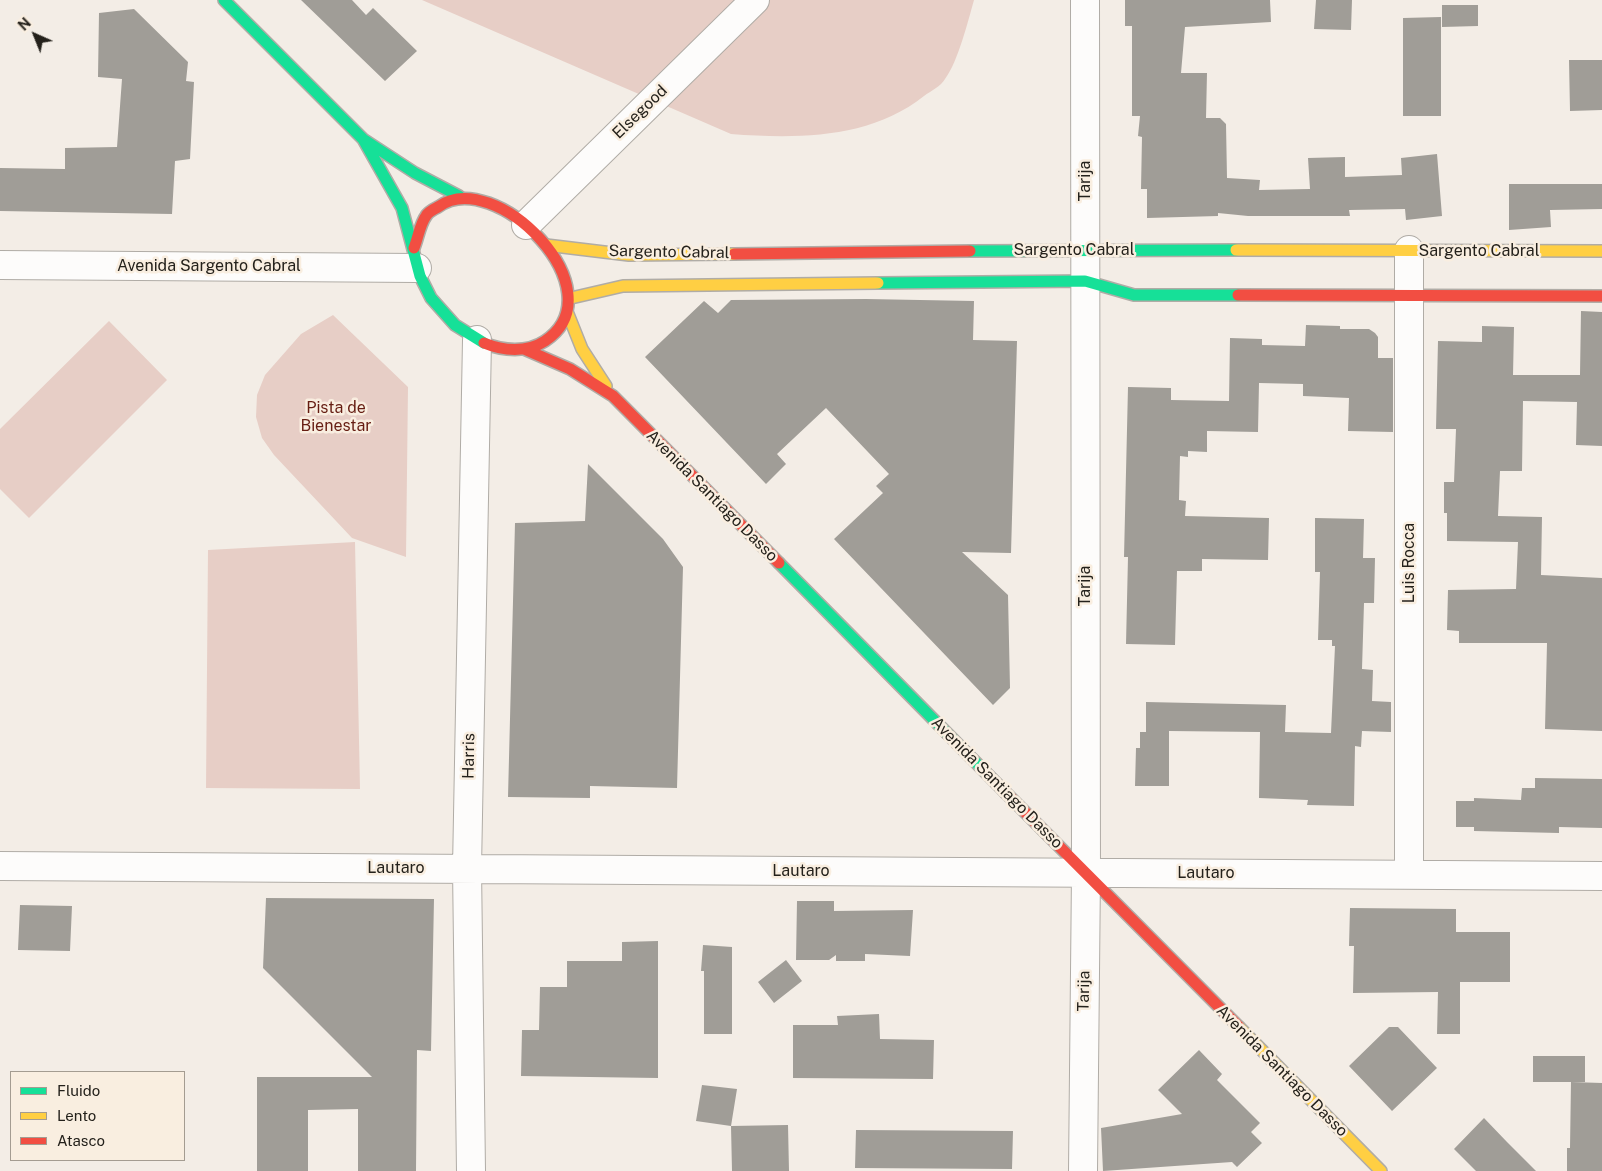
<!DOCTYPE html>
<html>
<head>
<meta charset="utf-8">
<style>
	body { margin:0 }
	#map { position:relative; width:1602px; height:1171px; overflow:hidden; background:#f3ede6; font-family:"Public Sans",sans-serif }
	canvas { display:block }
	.legend { position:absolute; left:10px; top:1071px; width:175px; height:90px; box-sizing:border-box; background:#f9eee0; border:1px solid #a49c91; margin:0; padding:6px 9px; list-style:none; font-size:15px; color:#24211b }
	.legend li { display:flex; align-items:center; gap:10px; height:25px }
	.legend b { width:25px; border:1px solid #a49c91 }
	.north { position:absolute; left:10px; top:10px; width:50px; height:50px; -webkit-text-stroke:4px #f9eee0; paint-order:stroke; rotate:316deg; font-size:14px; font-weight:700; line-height:20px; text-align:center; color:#24211b }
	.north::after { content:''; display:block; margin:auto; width:18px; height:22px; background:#24211b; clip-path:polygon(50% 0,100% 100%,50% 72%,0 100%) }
</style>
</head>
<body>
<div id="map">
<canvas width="1602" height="1171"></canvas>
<ul class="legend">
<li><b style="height:6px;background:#16e098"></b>Fluido</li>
<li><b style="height:6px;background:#ffcf43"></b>Lento</li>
<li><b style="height:6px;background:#f24e42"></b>Atasco</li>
</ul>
<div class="north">N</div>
</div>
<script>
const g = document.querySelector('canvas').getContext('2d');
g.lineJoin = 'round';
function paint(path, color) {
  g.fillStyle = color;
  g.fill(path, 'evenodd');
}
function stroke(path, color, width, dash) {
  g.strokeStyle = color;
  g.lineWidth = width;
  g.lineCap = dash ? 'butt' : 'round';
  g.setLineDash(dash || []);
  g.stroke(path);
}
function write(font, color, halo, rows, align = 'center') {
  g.font = font + ' "Public Sans",sans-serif';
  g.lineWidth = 5;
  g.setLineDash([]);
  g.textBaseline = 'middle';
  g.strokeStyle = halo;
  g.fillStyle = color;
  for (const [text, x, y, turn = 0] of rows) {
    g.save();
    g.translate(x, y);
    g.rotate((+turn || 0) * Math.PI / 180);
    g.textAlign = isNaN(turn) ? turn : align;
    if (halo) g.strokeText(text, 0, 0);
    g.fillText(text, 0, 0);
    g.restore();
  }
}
paint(new Path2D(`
	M422,0H974C968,21 958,62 945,79C941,86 931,91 924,96C870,139 797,139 731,134Z
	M333,315L408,387L406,557L352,538L274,455L262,438L256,417L257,395L265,375L301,334Z
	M109,321L167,380L29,518L0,489V429Z
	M355,542L360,789L206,788L208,550Z`), '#e7cec6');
paint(new Path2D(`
	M301,0H352L366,15L373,8L417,51L385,81Z
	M1125,0H1270L1271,22L1185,27L1181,73H1207L1206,118H1220L1226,124L1227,178L1260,180L1259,190L1310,189L1308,158L1345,157V177L1402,175L1401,158L1437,154L1442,216L1406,220L1405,209L1349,210L1350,216H1248L1218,213V216L1147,218V189H1141L1142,137L1138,136L1140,116H1132V26H1125Z
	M1316,0H1352L1351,30L1314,29Z
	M1442,5H1478V26L1442,27Z
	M134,9L188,62L186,81L194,82L190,159L175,161L172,214L0,211V168L65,169V148L117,147L122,79L98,77L99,13Z
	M1441,17V116H1403V18Z
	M1569,60H1602V110L1570,111Z
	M1509,184H1602V209L1550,210L1551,227L1509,230Z
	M866,299L974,301L973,340L1017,341L1011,553L962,552L1008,595L1010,688L993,705L834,539L883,493L876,486L889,474L826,408L777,454L786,464L766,484L645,357L704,301L718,313L731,300Z
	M1581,311L1602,312V446L1576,445L1577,402L1523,401L1522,471H1500L1498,516L1542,517L1541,575L1602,578V731L1545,729L1547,643H1459V631L1447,630L1448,590L1516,589L1518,542L1447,541V513H1444V482H1454L1456,429H1436L1438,341L1482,342V326L1514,327L1513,375H1580Z
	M1306,325L1340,326V329H1369L1375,333L1378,337V358H1393V432L1348,431L1349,398L1303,396V384L1259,383L1258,432L1207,431V452L1188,451V457L1180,456L1179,500L1186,501L1185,516L1269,518L1268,560L1202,559V571H1177L1175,645L1126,644L1128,557H1124L1128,387L1171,388V400L1229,401L1230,338L1262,339V345L1305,346Z
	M588,464L663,539L683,567L677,788L590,786V798L508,797L515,523L585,521Z
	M1315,518L1364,519L1363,558H1375L1374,603H1364L1362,669L1373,670L1372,701L1391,702V732L1362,731L1361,747L1355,746L1354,806L1307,805L1308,800L1259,798L1260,732L1169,731V786H1135L1136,748H1140V732H1146V702L1286,705L1285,732L1331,733L1335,646H1332V640H1318L1320,572H1315Z
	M1535,778L1602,779V828L1559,827V833L1474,831V827H1456V801H1474V798L1521,800L1522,788H1535Z
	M266,898L434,899L431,1051L417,1050L416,1171H358V1109L308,1110V1171H257V1077H372L263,968Z
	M797,901H834V911L913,910L910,956L865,954V961H836V955L829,960H796Z
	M20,905L72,906L70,951L18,950Z
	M1350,908L1456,909V932H1510V982H1460V1034H1437L1438,992L1353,993L1354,946H1349Z
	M658,941V1078L521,1076L522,1030H539L540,987H567V961H622V942Z
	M703,945L732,947V1034H704V971H701Z
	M786,960L802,981L774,1003L758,982Z
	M879,1014L880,1039L934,1040L933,1079L793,1078V1025H838L837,1016Z
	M1389,1027H1398L1437,1068L1392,1111L1349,1066Z
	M1199,1050L1222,1074L1217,1080L1260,1123L1251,1132L1262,1143L1237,1167L1232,1162L1103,1171L1101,1128L1182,1114L1158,1090Z
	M1533,1056H1585V1082H1533Z
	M1571,1082L1602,1083V1171H1567V1148H1570Z
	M702,1085L737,1089L731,1126L696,1121Z
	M1484,1118L1507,1142L1536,1171H1476L1454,1149Z
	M788,1125L789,1171H732L731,1126Z
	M856,1130L1013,1131L1012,1169L855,1168Z`), '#a09d97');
const street = new Path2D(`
	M526,225L755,0
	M1409,250V875
	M0,265L417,268
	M0,866L1602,876
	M471,1171L467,868L477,340
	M1083,1171L1086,873L1085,0`);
const fast = new Path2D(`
	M224,0L363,139L415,173L459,196
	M363,139L402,208L420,276L431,298L455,325L484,343
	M970,251L1236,250
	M878,283L1085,281L1134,295H1238
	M779,563L1005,792`);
const slow = new Path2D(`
	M546,245L629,255L734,254
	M1236,250L1602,251
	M571,298L623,286L878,283
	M568,314L582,349L606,386
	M1239,1027L1381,1171`);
const jam = new Path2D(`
	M414,248C418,238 420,224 426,216C428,212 434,209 438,207C494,165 620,291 545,341C527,353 503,351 484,343
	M734,254L970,251
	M1238,295L1602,296
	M524,349L570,369L613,396L779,563
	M1005,792L1239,1027`);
stroke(street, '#b0aca6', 30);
stroke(fast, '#b0aca6', 14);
stroke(slow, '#b0aca6', 14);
stroke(jam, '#b0aca6', 14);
stroke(street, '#fdfcfb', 28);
stroke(fast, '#16e098', 11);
stroke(slow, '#ffcf43', 11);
stroke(jam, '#f24e42', 11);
write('16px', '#24211b', '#f9eee0', [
	["Elsegood",640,112,-44],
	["Tarija",1085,181,-90],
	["Sargento Cabral",1074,250],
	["Sargento Cabral",1479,251],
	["Sargento Cabral",669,252,1],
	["Avenida Sargento Cabral",209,266],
	["Avenida Santiago Dasso",712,496,45],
	["Luis Rocca",1409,563,-90],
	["Tarija",1085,586,-90],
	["Harris",469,756,-89],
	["Avenida Santiago Dasso",997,783,45],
	["Lautaro",396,868],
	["Lautaro",801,871],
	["Lautaro",1206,873],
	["Tarija",1084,991,-89],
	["Avenida Santiago Dasso",1282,1071,45]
]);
write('16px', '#661d12', '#f9eee0', [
	["Pista de",336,408],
	["Bienestar",336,426]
]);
</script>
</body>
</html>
